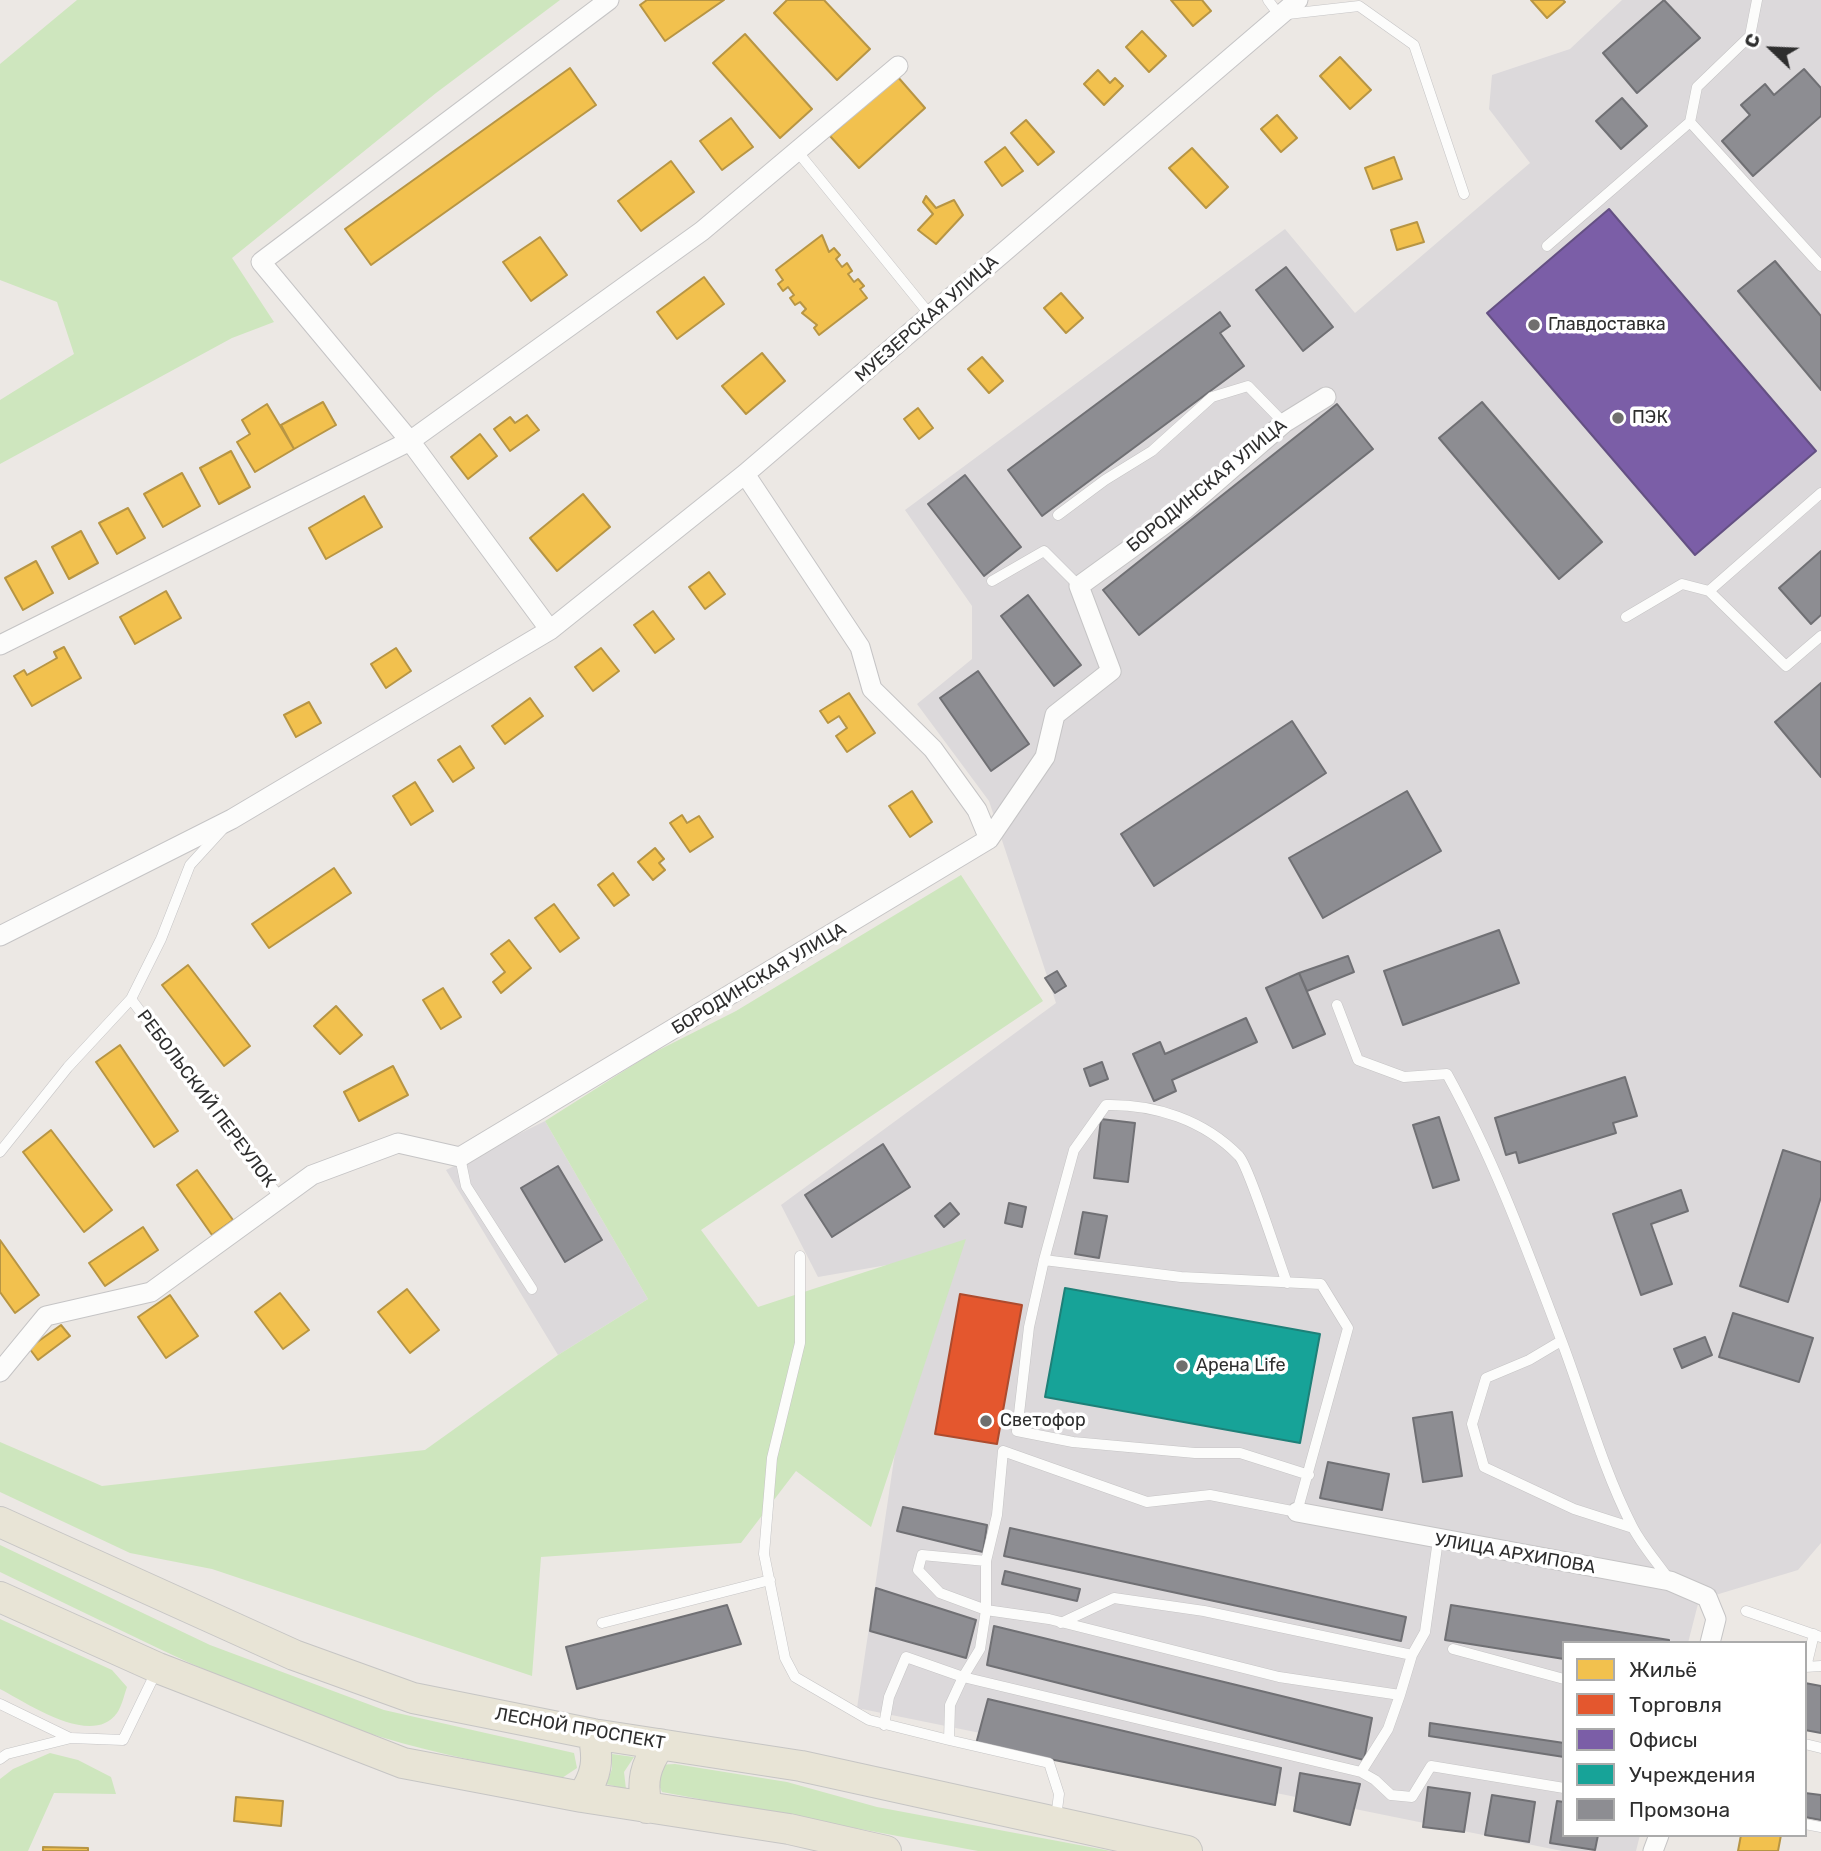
<!DOCTYPE html>
<html>
<head>
<meta charset="utf-8">
<style>
	body { margin:0 }
	#map { position:relative; width:1821px; height:1851px; overflow:hidden; background:#ece8e4; font-family:Rubik,sans-serif }
	canvas { display:block }
	.legend { position:absolute; left:1562px; top:1641px; width:245px; height:196px; box-sizing:border-box; background:#fff; border:2px solid #ababab; margin:0; padding:9px 12px; list-style:none; font-size:21px; color:#2e2e2e }
	.legend li { display:flex; align-items:center; gap:14px; height:35px }
	.legend b { width:35px; border:2px solid #ababab }
	.north { position:absolute; left:1737px; top:14px; width:70px; height:70px; -webkit-text-stroke:5px #fff; paint-order:stroke; rotate:293deg; font-size:19px; font-weight:700; line-height:28px; text-align:center; color:#2e2e2e }
	.north::after { content:''; display:block; margin:auto; width:24px; height:32px; background:#2e2e2e; clip-path:polygon(50% 0,100% 100%,50% 72%,0 100%) }
</style>
</head>
<body>
<div id="map">
<canvas width="1821" height="1851"></canvas>
<ul class="legend">
<li><b style="height:19px;background:#f2c14e"></b>Жильё</li>
<li><b style="height:19px;background:#e4572e"></b>Торговля</li>
<li><b style="height:19px;background:#7b5ea7"></b>Офисы</li>
<li><b style="height:19px;background:#17a398"></b>Учреждения</li>
<li><b style="height:19px;background:#8d8d92"></b>Промзона</li>
</ul>
<div class="north">С</div>
</div>
<script>
const g = document.querySelector('canvas').getContext('2d');
g.lineJoin = 'round';
function paint(path, color) {
  g.fillStyle = color;
  g.fill(path, 'evenodd');
}
function stroke(path, color, width, dash) {
  g.strokeStyle = color;
  g.lineWidth = width;
  g.lineCap = dash ? 'butt' : 'round';
  g.setLineDash(dash || []);
  g.stroke(path);
}
function write(font, color, halo, rows, align = 'center') {
  g.font = font + ' Rubik,sans-serif';
  g.lineWidth = 7;
  g.setLineDash([]);
  g.textBaseline = 'middle';
  g.strokeStyle = halo;
  g.fillStyle = color;
  for (const [text, x, y, turn = 0] of rows) {
    g.save();
    g.translate(x, y);
    g.rotate((+turn || 0) * Math.PI / 180);
    g.textAlign = isNaN(turn) ? turn : align;
    if (halo) g.strokeText(text, 0, 0);
    g.fillText(text, 0, 0);
    g.restore();
  }
}
paint(new Path2D(`
	M1622,0H1821V1543L1798,1570L1699,1600L1688,1643H1564V1835H1640L1636,1851H1562L857,1708L896,1446L945,1255L818,1277L781,1205L1056,1003L989,801L917,704L972,659V606L905,510L1285,229L1355,313L1530,163L1489,109L1492,75L1570,49Z
	M545,1121L648,1299L558,1355L446,1170Z`), '#dcd9db');
paint(new Path2D(`
	M77,0H560L436,93L232,258L274,322L232,338L0,464V400L74,354L57,302L0,280V64Z
	M961,875L1043,1001L701,1230L758,1307L966,1239L871,1527L796,1471L741,1543L541,1557L532,1676L212,1569L130,1553L0,1492V1442L102,1486L425,1450L558,1355L648,1299L545,1121L649,1055L736,1011Z
	M0,1545L210,1645L384,1710L574,1753L577,1768L562,1778C501,1766 440,1755 381,1737C248,1697 124,1631 0,1572Z
	M0,1619L112,1670L127,1687C124,1695 122,1706 117,1713C92,1748 27,1703 0,1689Z
	M50,1753L78,1760L111,1777L116,1794L54,1793L28,1851H0V1779L13,1769Z
	M612,1754L634,1757L624,1772L626,1789L606,1784L612,1769Z
	M675,1764L787,1782L877,1807L1111,1851H978L662,1792L655,1776L658,1765Z`), '#cee6be');
const homes = new Path2D(`
	M647,0H724L665,41L640,5Z
	M787,0H824L870,49L837,80L774,13Z
	M1171,0H1202L1211,11L1193,26Z
	M1531,0H1563L1565,2L1547,18Z
	M1142,31L1166,56L1149,72L1126,47Z
	M745,34L812,109L780,138L713,63Z
	M1340,57L1371,90L1350,109L1320,76Z
	M570,68L596,105L371,265L345,229Z
	M1098,70L1110,83L1115,78L1123,86L1104,105L1084,84Z
	M897,76L925,108L859,168L830,136Z
	M1277,115L1297,138L1281,152L1261,129Z
	M731,118L753,147L722,170L700,141Z
	M1026,120L1054,152L1038,165L1011,133Z
	M1005,147L1023,171L1002,186L985,162Z
	M1192,148L1228,187L1206,208L1169,168Z
	M1394,157L1402,179L1373,189L1365,168Z
	M671,161L694,192L641,231L618,201Z
	M926,196L936,208L954,200L963,215L936,244L918,230L933,214L923,202Z
	M1417,222L1424,242L1397,250L1391,230Z
	M822,235L829,252L834,248L840,255L836,259L842,267L847,263L852,271L848,274L854,282L858,279L864,286L860,289L867,298L819,335L814,328L817,325L802,313L806,309L800,302L795,305L790,298L794,295L788,287L783,291L778,284L783,280L776,270Z
	M540,237L567,275L531,301L503,262Z
	M704,277L724,304L677,339L657,312Z
	M1061,293L1083,318L1066,333L1044,308Z
	M762,353L785,381L746,414L722,386Z
	M982,357L1003,381L989,393L968,369Z
	M323,402L336,425L294,449L281,425Z
	M267,404L294,449L255,472L237,442L250,434L242,420Z
	M918,408L933,428L919,439L904,419Z
	M527,415L539,430L510,451L494,429L510,417L515,423Z
	M480,434L497,456L468,479L451,457Z
	M231,451L250,487L219,504L200,468Z
	M182,473L200,506L163,527L144,494Z
	M583,494L610,527L557,571L530,538Z
	M364,496L382,527L326,559L309,528Z
	M128,508L145,538L117,554L99,523Z
	M81,531L98,563L69,579L52,547Z
	M36,561L53,593L23,610L5,578Z
	M709,572L725,594L705,609L689,587Z
	M166,591L181,618L135,644L120,617Z
	M653,611L674,639L655,653L634,625Z
	M64,647L81,678L32,706L14,676L24,670L27,675L57,658L54,652Z
	M396,648L411,671L386,688L371,664Z
	M601,648L619,671L593,691L575,667Z
	M849,693L875,733L847,752L836,736L847,728L839,716L828,723L820,711Z
	M530,698L543,716L505,744L492,726Z
	M309,702L321,723L296,737L284,715Z
	M460,746L474,768L453,782L438,760Z
	M415,782L433,811L411,825L393,796Z
	M912,791L932,822L910,837L889,806Z
	M682,815L687,823L699,816L713,837L690,852L670,823Z
	M655,848L664,859L659,863L665,870L653,880L638,862Z
	M334,868L351,893L269,948L252,924Z
	M613,873L629,895L614,906L598,885Z
	M554,904L579,938L560,952L535,918Z
	M509,940L531,968L501,993L493,982L505,972L491,954Z
	M188,965L250,1046L224,1066L162,985Z
	M443,988L461,1017L441,1029L423,1000Z
	M336,1006L362,1035L340,1054L314,1026Z
	M120,1045L178,1131L154,1147L96,1062Z
	M393,1066L408,1095L359,1121L344,1092Z
	M51,1130L112,1210L84,1232L23,1152Z
	M197,1170L233,1220L212,1235L177,1185Z
	M143,1227L158,1250L105,1286L89,1263Z
	M0,1240L39,1295L15,1313L0,1292Z
	M407,1289L439,1330L410,1353L378,1312Z
	M280,1293L309,1330L283,1349L255,1312Z
	M170,1295L198,1336L166,1358L138,1317Z
	M61,1325L70,1336L38,1360L29,1348Z
	M236,1797L283,1801L281,1826L234,1821Z
	M1741,1835H1781L1778,1851H1738Z
	M43,1847L88,1848V1851H43Z`);
paint(homes, '#f2c14e');
stroke(homes, '#b79544', 2);
const shops = new Path2D(`
	M960,1294L1022,1305L997,1444L935,1434Z`);
paint(shops, '#e4572e');
stroke(shops, '#ad4b2e', 2);
const offices = new Path2D(`
	M1609,209L1816,451L1695,555L1487,313Z`);
paint(offices, '#7b5ea7');
stroke(offices, '#645083', 2);
const public = new Path2D(`
	M1065,1288L1320,1334L1300,1443L1045,1397Z`);
paint(public, '#17a398');
stroke(public, '#1e8078', 2);
const industry = new Path2D(`
	M1664,0L1700,38L1637,93L1603,53Z
	M1804,69L1821,88V116L1753,176L1722,141L1750,115L1741,105L1765,84L1774,95Z
	M1622,98L1647,126L1621,149L1596,121Z
	M1775,261L1821,316V390L1738,291Z
	M1286,267L1333,327L1303,351L1256,290Z
	M1220,312L1230,326L1220,333L1244,366L1042,516L1008,470Z
	M1482,402L1602,542L1559,579L1439,438Z
	M1337,404L1373,449L1139,635L1103,590Z
	M965,475L1021,547L984,576L928,504Z
	M1821,551V615L1811,624L1779,588Z
	M1028,595L1081,665L1054,686L1001,616Z
	M978,671L1029,744L991,771L940,698Z
	M1821,683V777L1775,722Z
	M1292,721L1326,773L1154,886L1121,834Z
	M1407,791L1441,851L1323,918L1289,858Z
	M1499,930L1519,983L1403,1025L1384,971Z
	M1348,956L1354,972L1307,991L1299,973Z
	M1057,971L1066,986L1055,993L1045,978Z
	M1299,973L1325,1034L1293,1048L1266,988Z
	M1246,1018L1257,1042L1172,1080L1176,1091L1154,1101L1133,1054L1160,1042L1165,1054Z
	M1102,1062L1108,1079L1090,1086L1084,1069Z
	M1625,1077L1637,1116L1613,1123L1616,1133L1519,1163L1516,1152L1506,1155L1495,1118Z
	M1439,1117L1459,1180L1433,1188L1413,1125Z
	M1101,1119L1135,1123L1128,1182L1094,1178Z
	M883,1144L910,1187L832,1237L805,1195Z
	M1783,1150L1821,1162V1197L1788,1302L1740,1286Z
	M558,1166L602,1240L565,1262L521,1188Z
	M1681,1190L1688,1211L1651,1224L1672,1284L1641,1295L1613,1214Z
	M950,1203L959,1214L944,1227L935,1216Z
	M1009,1203L1026,1207L1022,1227L1005,1223Z
	M1083,1212L1107,1216L1099,1258L1075,1254Z
	M1733,1313L1813,1338L1799,1382L1719,1357Z
	M1705,1337L1712,1355L1682,1368L1674,1349Z
	M1452,1412L1462,1476L1423,1482L1413,1418Z
	M1328,1462L1389,1474L1382,1510L1320,1498Z
	M903,1507L987,1525L983,1552L897,1531Z
	M1010,1528L1406,1617L1401,1641L1004,1556Z
	M1005,1571L1080,1589L1077,1601L1002,1584Z
	M876,1588L976,1620L966,1658L870,1631Z
	M727,1605L741,1644L577,1689L566,1647Z
	M1451,1605L1669,1640V1643H1564V1659L1445,1640Z
	M994,1626L1372,1718L1364,1760L987,1665Z
	M1805,1683L1821,1686V1733L1805,1730Z
	M988,1699L1281,1768L1275,1805L976,1744Z
	M1430,1723L1564,1743V1757L1429,1736Z
	M1300,1773L1360,1784L1350,1825L1294,1811Z
	M1428,1787L1470,1793L1464,1832L1423,1827Z
	M1805,1793L1821,1795V1820L1805,1817Z
	M1492,1795L1535,1802L1529,1842L1485,1835Z
	M1557,1801L1564,1802V1835H1598L1595,1850L1550,1843Z`);
paint(industry, '#8d8d92');
stroke(industry, '#707074', 2);
const lane = new Path2D(`
	M1268,0L1279,15L1359,6L1414,45L1464,194
	M1757,0L1750,36L1697,87L1690,122L1821,266
	M797,151L931,316
	M1547,246L1690,122
	M1058,515L1105,480L1152,451L1212,397L1248,386L1284,423
	M992,581L1044,551L1079,586
	M1709,591L1821,493
	M1626,617L1682,584L1709,591L1786,666L1821,636
	M131,999L280,1198
	M1337,1005L1358,1060L1404,1077L1447,1074C1494,1159 1528,1252 1562,1342C1585,1403 1602,1467 1632,1526C1641,1544 1656,1561 1668,1578
	M0,1152L68,1067L131,999L161,939L190,865L222,830
	M460,1157L466,1186L532,1289
	M800,1256V1343L772,1458L764,1554L785,1658L795,1677L869,1720L949,1740
	M1044,1260L1074,1150L1106,1105C1155,1104 1204,1120 1239,1156C1249,1167 1279,1262 1287,1283
	M1561,1341L1529,1360L1486,1378L1472,1424L1484,1467L1574,1509L1633,1528
	M986,1561L922,1555L918,1570L940,1593L986,1610V1561L997,1515L1003,1451L1147,1502L1210,1495L1297,1512L1348,1328L1321,1284L1181,1277L1044,1260L1029,1327L1017,1431L1073,1442L1195,1453H1240L1309,1475
	M1746,1611L1821,1637
	M602,1623L770,1580
	M1061,1623L1114,1598L1204,1611L1412,1655L1400,1695
	M1453,1649L1564,1679
	M1412,1655L1425,1632L1438,1540
	M1805,1667L1821,1666
	M1806,1667L1814,1634
	M0,1704L70,1738
	M884,1725L889,1697L906,1657L963,1677L980,1649L986,1610L1049,1619L1279,1677L1400,1695L1388,1729L1361,1772
	M1805,1744L1821,1748
	M0,1759L7,1754L71,1738L123,1740L156,1672
	M1056,1818L1059,1794L1049,1763L949,1740L950,1705L963,1677L1361,1772L1375,1780L1391,1795L1412,1797L1431,1766L1564,1788
	M1805,1824L1821,1827`);
const street = new Path2D(`
	M745,474L860,647L872,689L933,749L977,810L989,839
	M550,630L410,441L261,262L609,0
	M0,645L410,441L702,231L898,66
	M0,936L232,819L550,630L745,474L1298,0
	M0,1372L46,1316L151,1292L312,1175L398,1143L460,1157L989,839L1045,757L1055,715L1111,671L1079,586L1184,510L1284,423L1326,397
	M1297,1512L1670,1581L1707,1597L1716,1619L1710,1643
	M1653,1851L1659,1835`);
const primary = new Path2D(`
	M0,1522L294,1655L413,1698L593,1734L801,1766L1187,1851
	M0,1597L158,1668L403,1763L582,1797L789,1829L886,1851
	M582,1797C597,1775 599,1760 593,1734
	M647,1808C641,1781 645,1766 660,1744`);
stroke(lane, '#c5c4c5', 11);
stroke(street, '#c5c4c5', 21);
stroke(primary, '#c6c5c4', 32);
stroke(lane, '#fcfcfb', 10);
stroke(street, '#fcfcfb', 19);
stroke(primary, '#e8e4d6', 30);
for (const [x, y, r, color] of [
	[1534,325,7,"#706f6e"],
	[1618,418,7,"#706f6e"],
	[1182,1366,7,"#706f6e"],
	[986,1421,7,"#706f6e"]
]) {
  const dot = new Path2D();
  dot.arc(x, y, r, 0, 2 * Math.PI);
  g.fillStyle = color;
  g.fill(dot);
  stroke(dot, '#fff', 2.5);
}
write('18px', '#2e2e2e', '#fff', [
	["МУЕЗЕРСКАЯ УЛИЦА",927,319,-41],
	["БОРОДИНСКАЯ УЛИЦА",1207,486,-39],
	["БОРОДИНСКАЯ УЛИЦА",759,979,-31],
	["РЕБОЛЬСКИЙ ПЕРЕУЛОК",206,1099,53],
	["УЛИЦА АРХИПОВА",1515,1554,10],
	["ЛЕСНОЙ ПРОСПЕКТ",580,1729,10]
]);
write('18px', '#2e2e2e', '#fff', [
	["Главдоставка",1548,325],
	["ПЭК",1632,418],
	["Арена Life",1196,1366],
	["Светофор",1000,1421]
], 'left');
</script>
</body>
</html>
